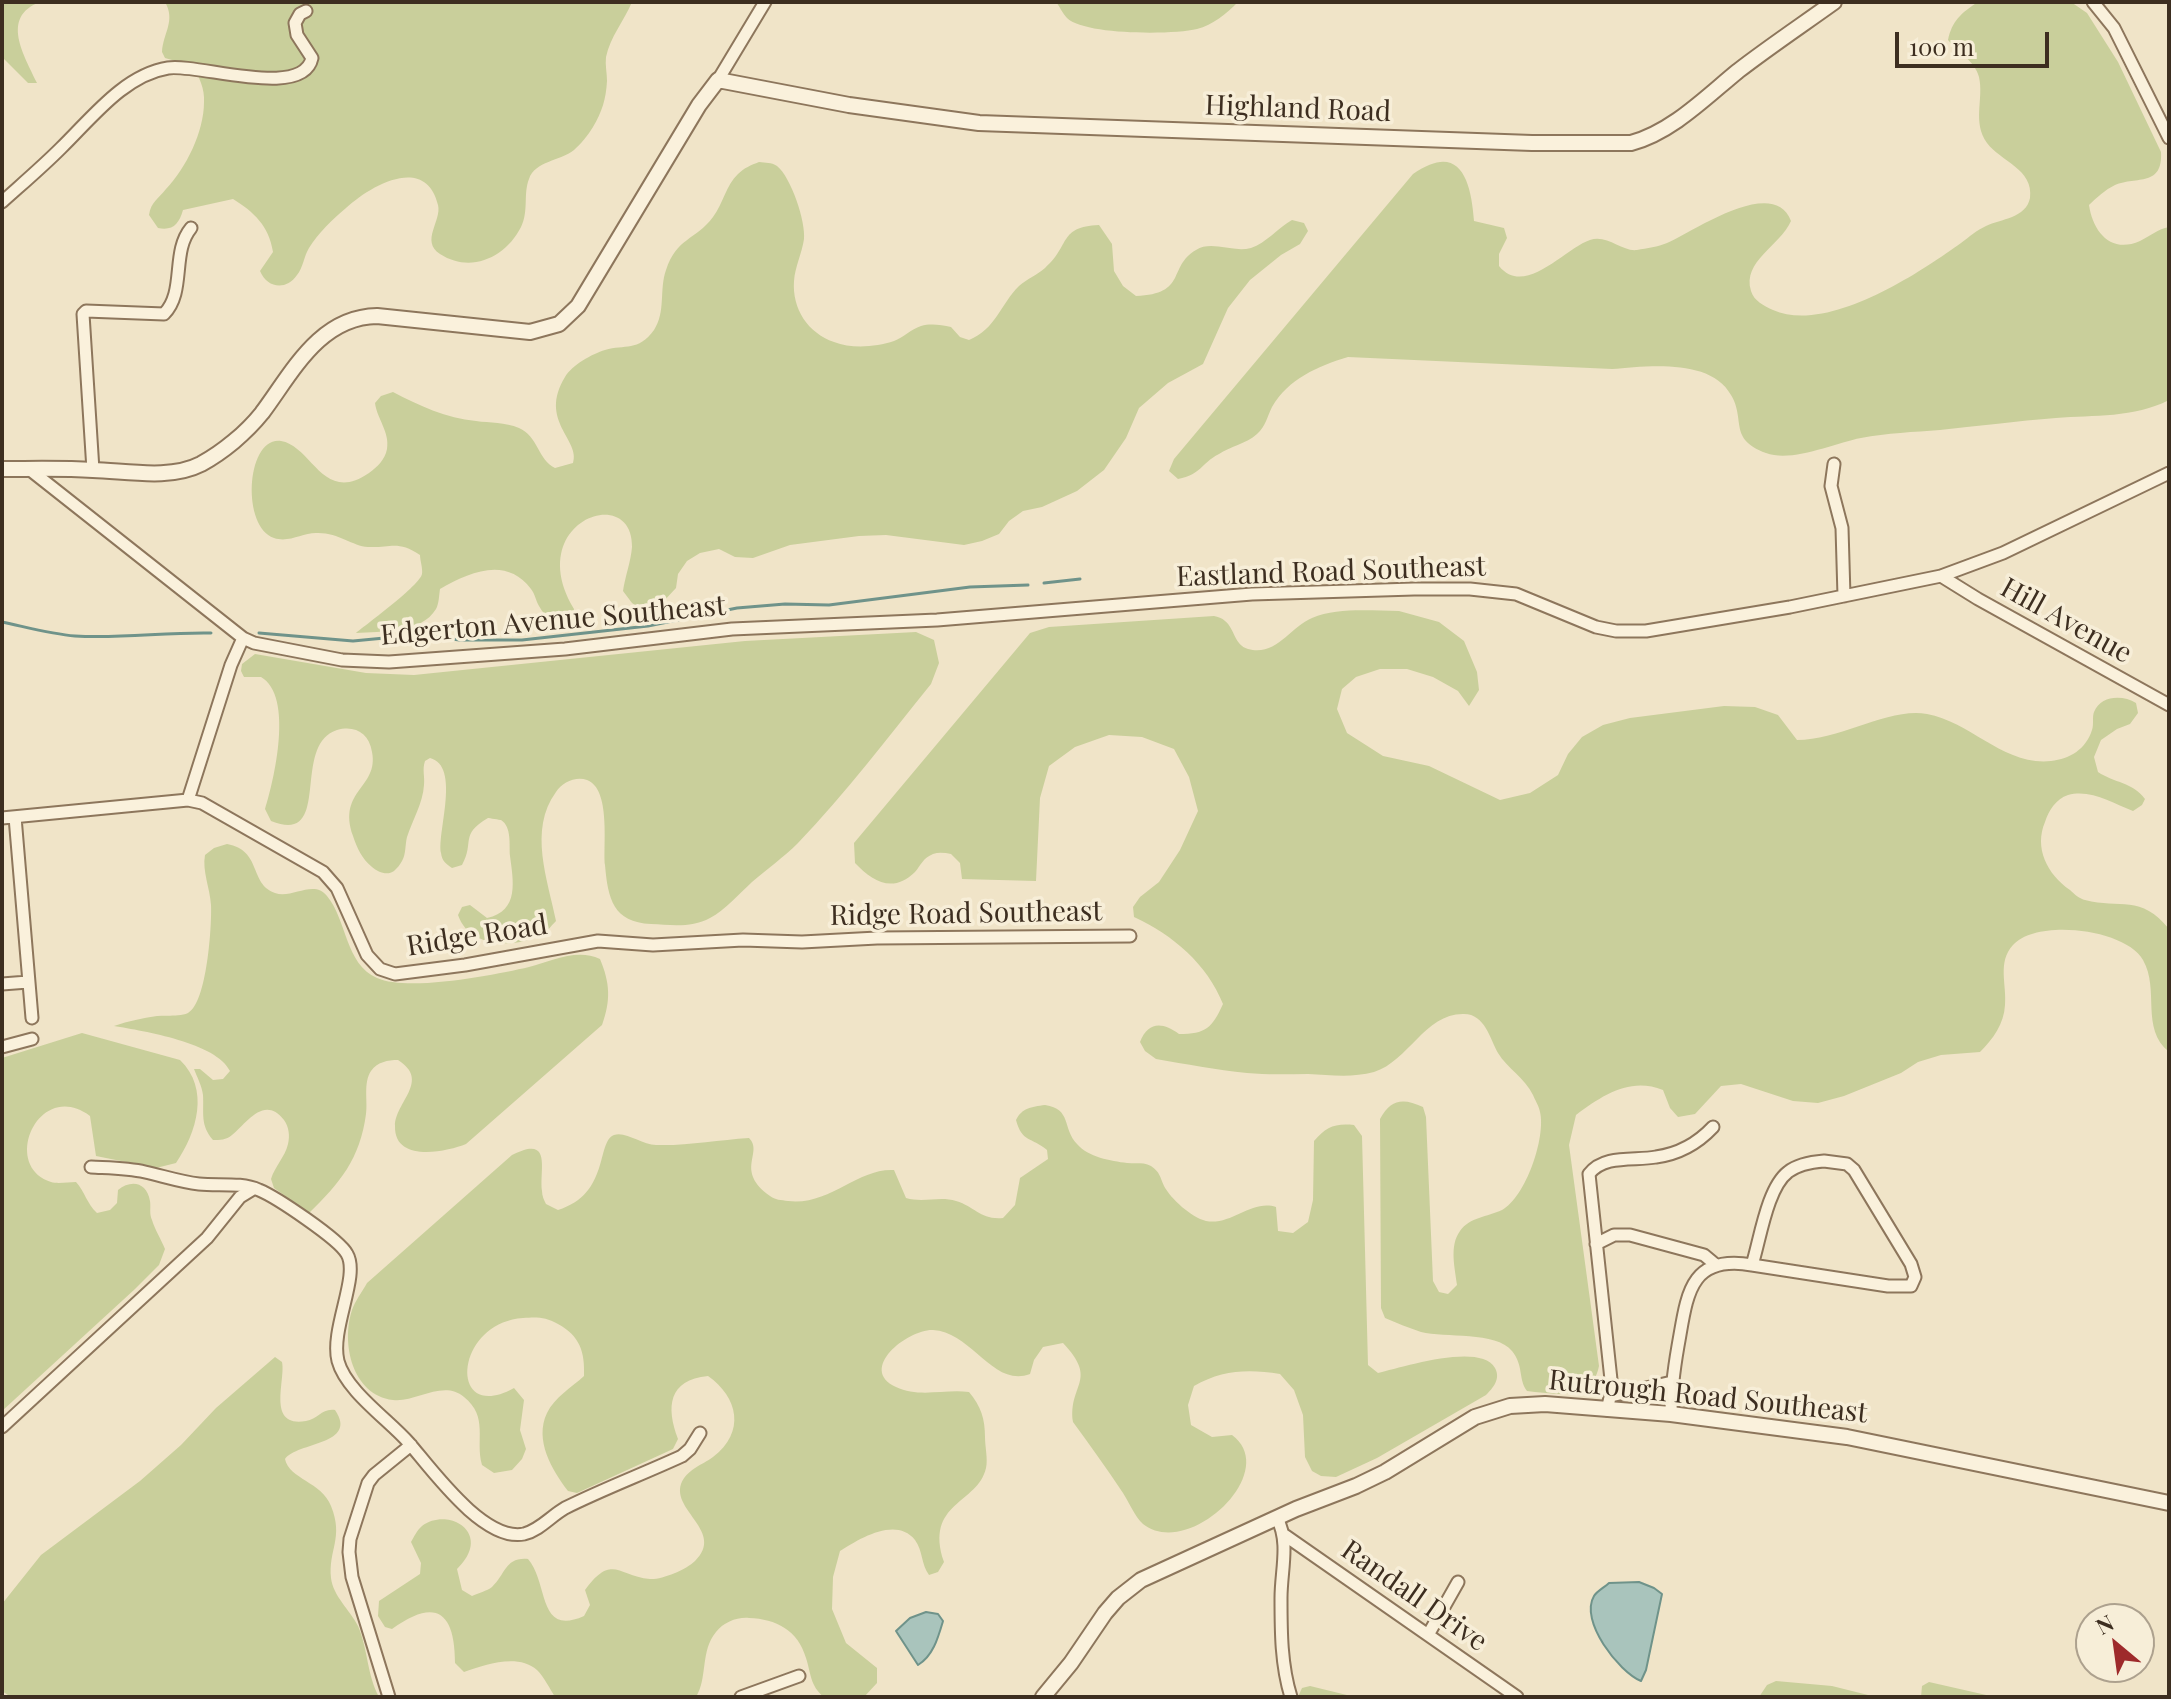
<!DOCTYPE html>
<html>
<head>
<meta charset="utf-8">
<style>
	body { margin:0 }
	#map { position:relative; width:2171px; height:1699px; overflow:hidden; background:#f0e4c8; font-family:"Playfair Display",serif }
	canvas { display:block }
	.frame { position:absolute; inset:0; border:4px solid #3d2e20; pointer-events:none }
	.north { position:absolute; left:2075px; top:1603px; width:80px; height:80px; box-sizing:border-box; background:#f7eed8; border:2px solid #ada18e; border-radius:50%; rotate:331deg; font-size:22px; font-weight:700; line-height:32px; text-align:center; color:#3d2e20 }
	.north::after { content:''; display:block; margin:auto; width:28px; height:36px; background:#9e2a2b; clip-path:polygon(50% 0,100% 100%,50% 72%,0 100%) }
	.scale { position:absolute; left:1895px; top:32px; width:154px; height:36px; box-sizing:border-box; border:4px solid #3d2e20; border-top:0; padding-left:10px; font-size:24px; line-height:28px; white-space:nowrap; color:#3d2e20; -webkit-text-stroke:6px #f7eed8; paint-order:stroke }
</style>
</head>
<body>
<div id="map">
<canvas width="2171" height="1699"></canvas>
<div class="frame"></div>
<div class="north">N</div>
<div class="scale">100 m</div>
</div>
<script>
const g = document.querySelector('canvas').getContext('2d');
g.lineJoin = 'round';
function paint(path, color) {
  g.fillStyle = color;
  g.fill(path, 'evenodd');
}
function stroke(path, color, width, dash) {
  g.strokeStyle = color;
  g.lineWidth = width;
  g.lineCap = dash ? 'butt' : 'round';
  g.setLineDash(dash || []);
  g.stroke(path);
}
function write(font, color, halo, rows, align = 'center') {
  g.font = font + ' "Playfair Display",serif';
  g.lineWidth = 7;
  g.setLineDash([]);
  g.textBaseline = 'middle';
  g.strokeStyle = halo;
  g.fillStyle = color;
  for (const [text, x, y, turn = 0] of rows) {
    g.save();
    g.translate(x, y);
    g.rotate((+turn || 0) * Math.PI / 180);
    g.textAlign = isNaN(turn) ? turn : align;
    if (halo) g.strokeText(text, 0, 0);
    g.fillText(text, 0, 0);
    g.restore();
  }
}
paint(new Path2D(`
	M2,2H40C0,17 24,55 37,83H28L2,57Z
	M165,2H632C624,21 610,37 606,57C605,65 607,73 607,81C606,99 602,112 593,127C588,135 581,144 574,150C560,161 535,161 529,179C523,194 529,211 521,227C506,257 471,274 440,254C420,241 442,221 438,205C426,154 371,185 346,208C333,219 318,233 309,248C304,256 303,268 297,275C286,291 267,288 260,271L273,252C269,226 254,212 233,199L183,210C179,224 173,231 158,228L149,215C151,202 158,199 166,189C186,168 204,132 204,102C205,89 199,77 193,66L165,58L162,52C163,33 176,21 165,2Z
	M1056,2H1238C1226,14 1213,25 1197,29C1172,35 1084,35 1067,18C1063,14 1060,7 1056,2Z
	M1978,2H2071L2087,13L2118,62L2161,152C2163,187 2137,176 2115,185C2105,190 2097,197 2089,205C2093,232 2111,254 2140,241C2150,236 2158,229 2169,227V400C2134,418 2094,415 2056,418C2017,421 1979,426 1940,430C1914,432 1887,433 1861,438C1834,443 1792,463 1766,453C1728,439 1746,420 1731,395C1711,358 1647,366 1612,369L1348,357C1318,366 1288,379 1272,407C1267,417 1266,426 1257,434C1246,444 1231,446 1219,454C1200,464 1202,474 1178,479L1169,471L1174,459L1413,174C1460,141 1471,180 1474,221L1504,228L1507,238L1499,254V266C1525,298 1565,248 1590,240C1607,234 1622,252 1637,250C1647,248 1658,247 1667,243C1694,231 1774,175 1791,221C1780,246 1742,261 1751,291C1754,301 1764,306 1773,310C1827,334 1918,274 1961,243C1969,237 1977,230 1986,226C2001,219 2026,218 2030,198C2034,169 2000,161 1987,143C1972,122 1984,99 1979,77C1975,61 1958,52 1948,40C1952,21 1961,13 1978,2Z
	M759,162C766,163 771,162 777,166C791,177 806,222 804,239C802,253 795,267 794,281C792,309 808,333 834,342C852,349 876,347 894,341C903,338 911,329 921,326C931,323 941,325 951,327L960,337L969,340C996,329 1000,305 1019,286C1027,279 1037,275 1045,268C1071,245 1058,227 1099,225L1112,244L1114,271L1123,286L1136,296C1188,294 1167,267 1196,250C1212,240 1232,253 1251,248C1266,243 1278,228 1292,220L1304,223L1308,231L1300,244L1281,255L1250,280L1228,308L1203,364L1168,383L1139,408L1126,438L1104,470L1077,491L1042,507L1023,511L1009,521L999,534L982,541L964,545L886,535L859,536L790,545L753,558L735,557L719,549L700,553L687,561L678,574L676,588L662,603L643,611L632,603L623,591C625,577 631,561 632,547C633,482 522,522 574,609L572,619L563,623L551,621C547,617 542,612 539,606C536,601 535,594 531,589C506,556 470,572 440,589C439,595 439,604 436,609C421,634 381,631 356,633C367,624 420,585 422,574C423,569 420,560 420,555C398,540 391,548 368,547C352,546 338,532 316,533C302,533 289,543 274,538C241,527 246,436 281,441C312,446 323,505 369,473C377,467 385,460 387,449C390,432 377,419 375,403L381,396L393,392C420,406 446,418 476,421C490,423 505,422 519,428C538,436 538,460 555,468L573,463C581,440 538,421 565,377C572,365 592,354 605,350C625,344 638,352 654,330C666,312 659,290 666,270C677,237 695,241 713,217C723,204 726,185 738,174C744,168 751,165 759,162Z
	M1399,611L1439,622L1464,641L1477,672L1479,690L1469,706L1458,691L1433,677L1407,669H1380L1356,677L1342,689L1337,709L1347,733L1383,756L1429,766L1500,800L1530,793L1558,775L1568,754L1582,737L1603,725L1630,718L1724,706L1755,707L1778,715L1797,740C1841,740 1889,707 1927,714C1971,722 2004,766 2051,761C2070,759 2086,749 2092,730C2094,724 2092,717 2094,712C2101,695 2123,695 2136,703L2138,713L2130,724L2117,729L2101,740L2094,757L2098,772C2114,783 2133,782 2145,799L2142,805L2133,811C2112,803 2091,789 2068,795C2056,799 2049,810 2045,822C2034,848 2047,874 2070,890C2074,894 2080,899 2085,900C2120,909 2141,894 2169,929V1052C2140,1028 2160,990 2143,960C2126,929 2037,918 2013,945C1997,962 2007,985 2005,1005C2004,1024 1993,1039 1980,1052L1941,1055L1918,1062L1901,1073L1844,1096L1818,1103L1793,1101L1741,1084L1721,1086L1695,1114L1678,1117L1670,1108L1663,1090C1630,1077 1603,1095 1576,1115L1569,1145L1599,1366C1592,1402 1555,1394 1527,1391C1518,1379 1524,1366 1512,1351C1496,1331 1445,1338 1421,1332C1409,1328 1397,1323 1385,1318L1381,1308L1380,1119C1391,1099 1403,1098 1423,1107L1426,1117L1433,1281L1439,1292L1448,1294L1457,1285C1455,1268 1449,1246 1460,1231C1470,1217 1487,1217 1502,1210C1526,1197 1546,1137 1540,1112C1539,1106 1535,1100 1533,1095C1525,1078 1507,1068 1498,1053C1490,1039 1485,1014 1464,1014C1425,1013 1409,1061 1374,1072C1352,1078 1330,1075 1308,1074C1288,1074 1267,1075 1247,1073C1216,1070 1186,1064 1156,1059L1145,1051L1140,1042C1148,1021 1163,1022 1179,1034C1206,1034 1212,1028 1223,1004C1207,964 1173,935 1134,917L1133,907L1140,897L1159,882L1180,850L1198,811L1189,777L1174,749L1142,737L1109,735L1075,747L1049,766L1040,798L1036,881L962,879L960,863L951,854C945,853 939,852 933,854C923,858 921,865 915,872C893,894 872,881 855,863L854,843L1030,633L1049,627L1214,616C1218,617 1222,618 1225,621C1235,629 1234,645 1248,649C1276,657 1290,627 1312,618C1338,607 1372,611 1399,611Z
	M916,632L934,640L939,663L931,684C888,737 846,793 798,843C784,857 767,869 752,882C739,894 725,910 710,918C692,928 671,925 651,924C613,922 608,899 605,865C603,845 611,789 587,780C575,776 562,783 556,792C528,830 548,880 556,921C551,926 547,932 542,934C516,949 469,948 458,915L462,907L470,905L487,918C520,911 513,880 510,856C509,845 512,827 501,820C500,820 489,818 488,818C459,835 475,842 462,865L452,868C446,864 442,861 441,853C437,832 461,766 430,758L425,761C422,770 425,776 424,785C423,803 412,821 407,837C405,845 406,854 402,861C400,865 397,868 394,871C387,876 378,872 372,867C362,859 357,848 353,836C337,790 379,788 372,752C369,733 355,725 337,730C290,745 334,846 271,821L265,809C274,780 294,696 261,677H244L241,671L242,664L255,654L366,673L414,675L745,641Z
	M227,844C262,850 249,884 275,893C292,899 314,879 327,896C347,920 345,964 377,978C408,992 495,975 529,967C552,961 577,948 600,959C610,983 611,1000 602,1025L466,1144C446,1152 394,1163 395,1126C395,1102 431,1081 398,1060C388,1060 377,1062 371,1071C363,1083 368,1101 366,1114C360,1159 340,1183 309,1213L274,1188L271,1179C275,1166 285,1157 288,1144C290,1136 289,1127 284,1120C264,1094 246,1124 232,1135C226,1140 220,1140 213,1140C200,1125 204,1113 203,1095C202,1086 197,1077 194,1069H200L213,1080L223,1079L230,1071C217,1043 144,1031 114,1026C129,1021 142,1018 157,1016C167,1015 179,1017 188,1013C207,1003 212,925 211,905C210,888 202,871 205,855L214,848Z
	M82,1033L180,1060C210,1089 197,1132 176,1163L156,1168L96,1156L90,1116C39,1078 0,1166 51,1182C58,1184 68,1182 76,1182C85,1192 87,1204 97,1213L110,1210L117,1203L118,1190C131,1179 147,1182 150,1201C151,1207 149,1214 152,1220C155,1230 161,1239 165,1249L159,1265L135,1289L2,1411V1058Z
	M1045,1105C1072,1109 1062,1128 1077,1144C1088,1157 1111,1161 1127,1163C1136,1164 1144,1162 1151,1166C1160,1172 1160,1177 1164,1186C1171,1199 1191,1217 1206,1221C1231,1226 1252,1199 1276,1207L1278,1231L1293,1233L1308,1222L1313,1200L1314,1141C1326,1127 1335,1123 1354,1125L1362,1136L1368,1365L1378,1373C1401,1368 1480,1342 1495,1368C1501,1379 1493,1388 1486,1395L1377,1458L1336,1477L1321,1476L1312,1471L1305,1457L1303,1415L1294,1390L1280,1374C1248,1369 1222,1370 1194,1386L1188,1405L1191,1425L1212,1437L1232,1435C1282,1472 1188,1560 1143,1524C1135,1517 1129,1502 1123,1493C1107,1469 1090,1445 1073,1422C1068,1384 1099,1381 1063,1343L1043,1347L1034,1360L1030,1374C993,1388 972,1332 933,1330C908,1329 857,1369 896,1387C919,1398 944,1389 969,1392C981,1406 985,1419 985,1437C985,1447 988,1459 986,1468C978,1504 924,1502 944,1562L938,1572L929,1575C921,1564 923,1551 915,1540C896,1516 859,1539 840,1551L833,1577L832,1609L846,1643L877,1668V1683L864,1697H824C810,1686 811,1673 806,1658C798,1630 776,1619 749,1618C737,1617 724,1622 716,1632C700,1651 708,1678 696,1697H555C550,1689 544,1677 537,1670C518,1653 484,1665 464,1672L455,1663C455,1612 436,1597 392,1629L385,1627L378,1616L379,1601L420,1574L421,1563L411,1542C414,1537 417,1530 422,1526C449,1506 494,1534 457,1569L462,1590L472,1596C478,1593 487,1591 492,1587C506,1574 505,1557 528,1559C549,1583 537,1637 584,1616L590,1605L585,1590C612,1553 618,1576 650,1579C661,1580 686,1570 695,1561C725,1532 672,1511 681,1484C686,1470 702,1465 713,1457C746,1432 738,1397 708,1376C668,1380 666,1407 678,1439L673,1449L577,1493L568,1491C552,1470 534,1440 547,1413C554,1398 572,1387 584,1376C585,1352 580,1336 558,1324C545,1317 538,1317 523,1318C453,1323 448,1425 514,1388L524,1400L520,1430L526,1449L522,1459L512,1470L494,1473L482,1465C475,1440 489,1417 464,1397C443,1379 415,1403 393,1400C352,1395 341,1343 352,1310C355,1301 362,1292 367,1283L512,1155C553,1134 539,1170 542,1191C542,1196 544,1200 546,1204L558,1210C610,1194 596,1142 614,1135C626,1131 642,1145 656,1145C686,1146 718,1140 749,1138C764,1153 734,1170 770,1196C775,1200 781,1200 788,1201C830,1206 857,1168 894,1170L906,1198C923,1203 940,1196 956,1201C976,1207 980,1220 1003,1218L1015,1205L1020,1178L1048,1159L1047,1150C1032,1137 1022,1143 1016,1120C1022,1108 1031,1107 1045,1105Z
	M275,1357L282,1362C286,1380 266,1428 306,1421C318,1419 322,1408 335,1410C359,1445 297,1442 285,1459C289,1479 322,1482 331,1506C344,1538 328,1550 331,1578C333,1596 350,1610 358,1626C368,1649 367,1675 379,1697H11L2,1691V1604L41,1555L140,1481L181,1445L216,1408Z
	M1776,1681L1832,1686L1876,1697H1759L1767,1685Z
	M1929,1682L1995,1697H1921L1922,1686Z
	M1310,1686L1355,1697H1298L1302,1688Z`), '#c9cf9b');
const water = new Path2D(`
	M1639,1582L1654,1588L1662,1594L1646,1670L1641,1681C1619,1672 1579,1621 1594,1596C1597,1591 1605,1587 1609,1583Z
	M926,1612L938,1614L943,1621C938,1638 933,1656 918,1665L896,1631L910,1618Z`);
paint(water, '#a9c4bc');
stroke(water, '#6f938a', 2);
stroke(new Path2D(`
	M1044,583L1080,579
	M2,622C26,627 51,634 75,636C120,639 165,632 211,633
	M259,633L353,641L416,635L460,640H522L648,626L737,608L785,604L829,605L970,587L1028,585`), '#6f938a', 3);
const minor = new Path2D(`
	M2093,2L2114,28L2169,138
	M718,80L765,2
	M2,202C22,184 42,167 61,148C91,119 124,75 168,68C198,63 303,100 312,58L297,35L295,23L300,14L306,11
	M1834,464L1831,486L1842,528L1844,596
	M29,469L243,638L254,643L342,660L389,662L565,649L732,629L937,620L1252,594L1414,589H1470L1516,594L1596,627L1616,631H1646L1790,607L1941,576L2003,553L2169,473
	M93,470L83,314L86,311L164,314C186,292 171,252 191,228
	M1941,576L1978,599L2169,705
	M188,800L231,665L243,638
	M15,817L32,1018
	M2,818L188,800L202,803L323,872L337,888L367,955L380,969L395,974L465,965L598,941L653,945L743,940L802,942L877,938L1130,936
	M2,984L28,982
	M2,1047L32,1039
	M1824,1161L1847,1164L1854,1170L1911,1264L1915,1277L1911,1286H1888L1752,1265C1760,1240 1767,1188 1788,1172C1798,1164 1811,1162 1824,1161Z
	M91,1167C109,1168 128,1168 145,1172C163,1176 181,1182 199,1184C218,1186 241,1182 259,1190C276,1197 339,1239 347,1254C360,1276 330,1329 338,1361C346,1391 389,1420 409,1443C433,1471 484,1542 524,1534C540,1530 551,1516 565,1508C603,1489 643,1474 682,1456L690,1449L700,1433
	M1596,1244L1614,1235H1630L1704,1255L1716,1265
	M1611,1396L1672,1382
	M1607,1410L1612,1389L1589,1174C1604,1154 1635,1161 1656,1157C1678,1154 1698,1143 1713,1127
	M1671,1414C1671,1390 1674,1369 1678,1346C1687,1297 1688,1254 1752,1265
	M2,1427L207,1238L240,1197L253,1189
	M1277,1518C1290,1543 1281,1570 1281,1598C1281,1631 1281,1665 1291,1697
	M1283,1534L1517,1697
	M1428,1635L1458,1582
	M389,1697L352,1577L349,1552L350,1539L368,1483L374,1475L411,1445
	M741,1697L799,1676`);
const tertiary = new Path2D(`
	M2,469C32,469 63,468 93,470C127,471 170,480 201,464C223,452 246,433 262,413C292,373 319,317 377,316L530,332L559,324L578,306L699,105L718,80L849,105L979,123L1532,143H1631C1672,132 1706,97 1738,71C1769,47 1802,25 1834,2
	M1043,1697L1071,1663L1105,1613L1118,1598L1141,1580L1296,1509L1356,1486L1385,1472L1475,1417L1510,1406L1545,1404L1671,1414L1847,1437L2169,1503`);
stroke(minor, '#8d765c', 15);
stroke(tertiary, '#8d765c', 18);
stroke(minor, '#faf1dc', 11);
stroke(tertiary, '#faf1dc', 14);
write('28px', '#3d2e20', '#f7eed8', [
	["Highland Road",1298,109,2],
	["Eastland Road Southeast",1331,572,-2],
	["Edgerton Avenue Southeast",553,621,-5],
	["Hill Avenue",2066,621,29],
	["Ridge Road Southeast",966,914,-1],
	["Ridge Road",477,936,-9],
	["Rutrough Road Southeast",1708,1397,6],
	["Randall Drive",1414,1596,35]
]);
</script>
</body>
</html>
